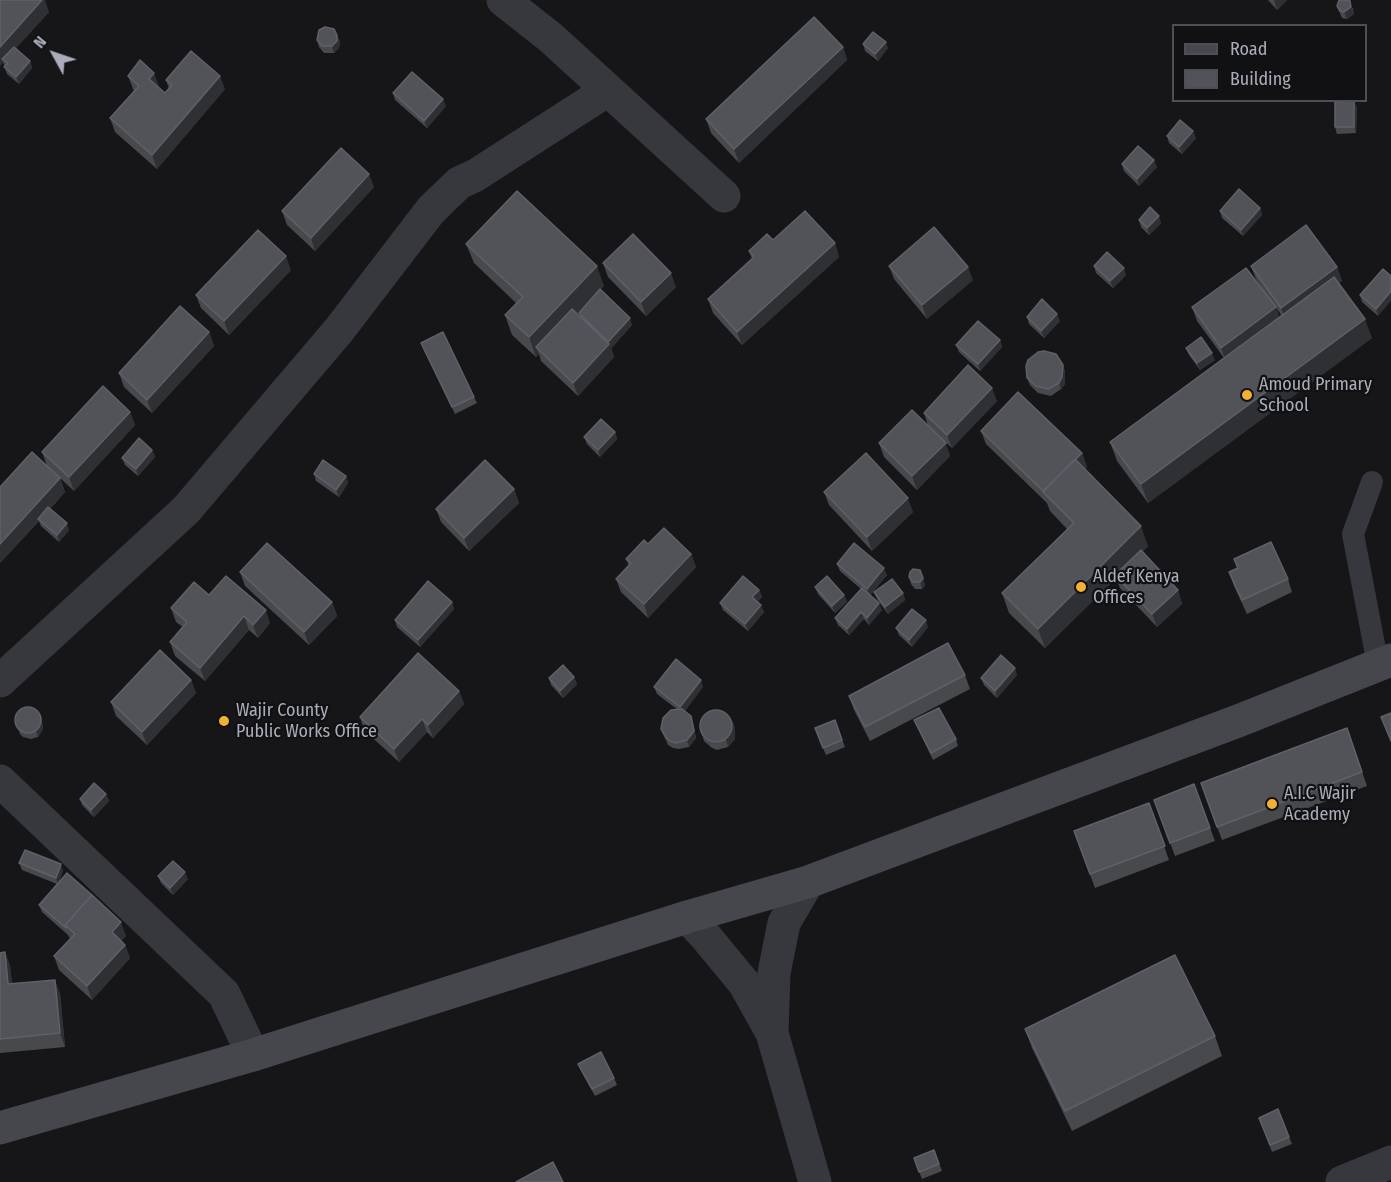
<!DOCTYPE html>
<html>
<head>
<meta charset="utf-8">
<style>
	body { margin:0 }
	#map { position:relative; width:1391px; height:1182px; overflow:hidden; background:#161618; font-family:"Fira Sans Condensed",sans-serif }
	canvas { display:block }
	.legend { position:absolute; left:1172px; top:24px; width:195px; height:78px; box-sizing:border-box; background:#111113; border:2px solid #4d4f55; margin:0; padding:8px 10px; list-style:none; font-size:18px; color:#a8adb8 }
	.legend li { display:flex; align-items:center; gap:12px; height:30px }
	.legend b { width:30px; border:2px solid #4d4f55 }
	.north { position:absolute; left:24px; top:24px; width:60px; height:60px; -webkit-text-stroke:4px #111113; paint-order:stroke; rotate:310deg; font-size:16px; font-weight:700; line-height:24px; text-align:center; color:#a8adb8 }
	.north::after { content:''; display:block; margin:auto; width:21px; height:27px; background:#a8adb8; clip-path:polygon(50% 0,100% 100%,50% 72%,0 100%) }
</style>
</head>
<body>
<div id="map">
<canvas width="1391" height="1182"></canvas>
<ul class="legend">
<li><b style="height:8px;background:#45474d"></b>Road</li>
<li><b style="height:16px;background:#525359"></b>Building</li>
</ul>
<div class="north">N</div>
</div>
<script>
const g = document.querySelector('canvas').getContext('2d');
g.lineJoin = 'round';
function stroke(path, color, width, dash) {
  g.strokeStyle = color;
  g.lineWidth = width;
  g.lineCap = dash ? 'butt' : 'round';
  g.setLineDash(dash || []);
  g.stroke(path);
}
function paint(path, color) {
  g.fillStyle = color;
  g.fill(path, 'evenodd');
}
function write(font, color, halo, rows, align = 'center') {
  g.font = font + ' "Fira Sans Condensed",sans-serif';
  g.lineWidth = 4.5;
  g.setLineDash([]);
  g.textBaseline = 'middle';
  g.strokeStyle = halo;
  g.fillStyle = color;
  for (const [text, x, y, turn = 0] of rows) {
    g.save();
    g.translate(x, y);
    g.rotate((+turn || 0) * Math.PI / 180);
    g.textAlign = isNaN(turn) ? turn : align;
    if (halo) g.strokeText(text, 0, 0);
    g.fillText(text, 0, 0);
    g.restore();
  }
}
stroke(new Path2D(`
	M1372,482L1353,534L1378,665`), '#37383d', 22);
stroke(new Path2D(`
	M503,0L550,37L724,196
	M0,681L186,510L339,330L431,210L459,183L476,175L608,90
	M0,781L224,994L253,1055
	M687,917L706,937L744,983L772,1033L815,1182
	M772,1033L774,973L784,923L808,882
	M1342,1182L1391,1162`), '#37383d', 33);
stroke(new Path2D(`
	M0,1128L253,1055L687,917L808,882L1238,721L1391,660`), '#45474d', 33);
paint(new Path2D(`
	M0,0L49,12L16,48L30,61L32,68L19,84L7,74L3,62L0,66Z
	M1268,0H1287L1277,10Z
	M1337,6L1353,8L1354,14L1347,19L1342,18Z
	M317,40L340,41L339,48L334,53H324L319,47Z
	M863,44L888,48L878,61L865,51Z
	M843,47L847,60L739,163L711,133L706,119Z
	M128,76L159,86L158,87L165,93L169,89L166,80L225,89L157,169L115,132L110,118L134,91L133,89Z
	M393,93L446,106L427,128L395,100Z
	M1354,101L1357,108L1356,133L1337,134L1335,127Z
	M1167,136L1196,138L1182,154L1169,143Z
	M1122,164L1157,167L1139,186L1124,171Z
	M374,187L315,251L287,225L282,211Z
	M1260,208L1262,215L1243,236L1222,218L1220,211Z
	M1139,220L1161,223L1149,235L1141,227Z
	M773,240L835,243L839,257L742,345L713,313L708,299L752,259L749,251Z
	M466,244L604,286L600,289L632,325L611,348L614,357L578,396L541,361L539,354L536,357L512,335L505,315L516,303L474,263ZM600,290L579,313L580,317L577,314Z
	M603,263L676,287L646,316L608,277Z
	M889,266L973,280L927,319L894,279Z
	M1094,266L1126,275L1113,288L1096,273Z
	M1251,266L1337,267L1342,281L1339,283L1372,338L1148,503L1117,461L1110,442L1224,358L1197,321L1192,307L1279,318L1282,316L1256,279Z
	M1383,269L1378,316L1362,302L1360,295Z
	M291,270L229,335L201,308L196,295Z
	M1027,317L1060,321L1044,338L1029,324Z
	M209,332L214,346L152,413L124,387L119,373Z
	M1000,340L1002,347L980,371L959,352L956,345Z
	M421,343L474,397L477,403L455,414Z
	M1186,348L1215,360L1200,370L1189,355Z
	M1063,365L1065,372V384L1061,389L1051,396L1038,393L1030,385L1027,378Z
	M997,401L952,448L941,438L950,456L917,490L884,457L879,443L928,426L924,413Z
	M130,412L135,425L74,491L60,478L65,492L50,509L69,530L59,542L41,526L39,521L0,563L47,466L42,452Z
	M981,431L1082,453L1087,467L1085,469L1148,546L1142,552L1178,590L1182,604L1157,627L1120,588L1116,578L1045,648L1009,613L1002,593L1067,529L1050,511L1047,503L986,444Z
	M615,432L617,439L600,457L587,444L584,437Z
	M152,450L155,457L138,476L125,465L122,458Z
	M314,474L346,476L348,483L339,497L316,481Z
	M514,489L519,503L469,551L441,522L436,509Z
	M824,492L913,512L872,551L829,505Z
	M648,544L691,554L696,567L648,618L621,592L616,579L629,566L626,559Z
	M1234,559L1288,579L1292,592L1247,614L1234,586L1229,572L1237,568Z
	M837,564L887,575L870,595L882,610L869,625L864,619L849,635L838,625L835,618L861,589L840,571Z
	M240,572L332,602L337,616L309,645L245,586Z
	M910,572L925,585L922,589H915L911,584L909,577Z
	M815,587L844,595L847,602L835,613L818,594Z
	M759,590L762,597L758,601L764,612L748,631L723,610L720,603Z
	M874,592L903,593L905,600L888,614L877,599Z
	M209,595L270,623L258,638L249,630L205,681L175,656L170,642L183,627L176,622L171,608Z
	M452,602L454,609L420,647L397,627L395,620Z
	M928,627L912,647L899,635L896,628Z
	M965,675L970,689L870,741L854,710L849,696Z
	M1017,675L997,698L984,685L981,678Z
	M574,677L577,684L563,698L551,685L549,678Z
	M191,680L196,693L147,745L116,716L111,702Z
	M654,687H703L684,711L693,723L696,738L689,747L679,749L673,748L668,745L661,729L678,710L657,694Z
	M459,691L464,704L433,738L427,732L399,762L364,730L360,717Z
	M40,714L42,721L43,729L38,737L31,739L23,737L20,734L15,720Z
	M835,720L845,747L826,755L815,728Z
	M914,720L956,739L958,746L933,760L917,727Z
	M735,728V739L728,747L717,750L712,748L704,741L702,734Z
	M1347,728L1367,786L1222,840L1201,783Z
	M1194,784L1215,841L1175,856L1154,800Z
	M106,794L109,801L94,817L82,805L80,799Z
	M1149,803L1169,860L1095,888L1074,831Z
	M19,863L63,871L59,881L126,936L121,941L125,945L130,958L92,1000L59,970L54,956L70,939L68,935L42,912L39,905L57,884L22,870Z
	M158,876L188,879L173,895L161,883Z
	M5,952L10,966L12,984L60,993L65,1047L0,1053V953Z
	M1025,1029L1215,1036L1222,1056L1072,1131L1032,1048Z
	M578,1064L614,1078L617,1085L595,1096L581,1071Z
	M1278,1109L1292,1144L1272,1152L1259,1118Z
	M934,1150L942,1171L922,1179L914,1158Z`), '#47494d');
paint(new Path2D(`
	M42,0H45L49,12L4,61L2,59L3,62L0,66V47Z
	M1274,0H1287L1277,10Z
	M1350,1L1354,14L1347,19L1344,12Z
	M337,35L340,41L339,48L334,53L332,46Z
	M886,42L888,48L878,61L875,54Z
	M843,47L847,60L739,163L734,149Z
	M30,61L32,68L19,84L16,77Z
	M154,73L159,86L154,92L149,79Z
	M220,76L225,89L157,169L152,155Z
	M443,99L446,106L427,128L424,121Z
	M1354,101L1357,108L1356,133L1354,127Z
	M1193,131L1196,138L1182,154L1179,147Z
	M1154,160L1157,167L1139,186L1137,179Z
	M369,174L374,187L315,251L311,238Z
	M1260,208L1262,215L1243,236L1241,230Z
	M1159,216L1161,223L1149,235L1147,228Z
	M835,243L839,257L742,345L737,332Z
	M286,256L291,270L229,335L224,321Z
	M597,266L604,286L541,352L536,347L539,354L536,357L529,337Z
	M968,267L973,280L927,319L922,305Z
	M1337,267L1342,281L1286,321L1281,308Z
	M1124,268L1126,275L1113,288L1110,281Z
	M671,273L676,287L646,316L641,302Z
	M1391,291V301L1378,316L1376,309Z
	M1276,307L1281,321L1226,361L1221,348Z
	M1057,314L1060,321L1044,338L1041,331Z
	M630,318L632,325L611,349L608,342Z
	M1365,319L1372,338L1148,503L1141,484Z
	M209,332L214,346L152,413L147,400Z
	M1000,340L1002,347L980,371L978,364Z
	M609,344L614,357L578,396L573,383Z
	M1212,353L1215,360L1200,370L1197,363Z
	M1063,365L1065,372V384L1061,389L1059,383Z
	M992,388L997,401L952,448L947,435Z
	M130,412L135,425L74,491L69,477Z
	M615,432L617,439L600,457L598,450Z
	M946,443L950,456L917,490L912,476Z
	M152,450L155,457L138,476L136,469Z
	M1082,453L1087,467L1053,502L1046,495Z
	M346,476L348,483L339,497L336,490Z
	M60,478L65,492L0,563V544Z
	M514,489L519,503L469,551L464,538Z
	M908,498L913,512L872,551L867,537Z
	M67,523L69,530L59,542L57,535Z
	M1141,526L1148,546L1117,577L1115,575L1116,578L1045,648L1038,629Z
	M691,554L696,567L648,618L644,604Z
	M884,568L887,575L870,596L867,589Z
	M923,576L925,585L922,589L920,582Z
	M759,590L762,597L755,604L752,597Z
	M1178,590L1182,604L1157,627L1152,614Z
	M903,593L905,600L888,614L885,607Z
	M844,595L847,602L835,613L832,606Z
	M332,602L337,616L309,645L304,632Z
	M452,602L454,609L420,647L418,640Z
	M879,603L882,610L869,625L867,618Z
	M761,605L764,612L748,631L745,624Z
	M266,610L270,623L258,638L253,625Z
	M861,612L864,619L849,635L847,629Z
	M244,616L249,630L205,681L200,668Z
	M926,620L928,627L912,647L909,640Z
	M1015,668L1017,675L997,698L995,691Z
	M574,677L577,684L563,698L560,691Z
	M191,680L196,693L147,745L142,732Z
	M701,680L703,687L683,714L680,707Z
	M459,691L464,704L433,738L428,725Z
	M40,714L42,721L43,729L38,737L36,730Z
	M691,716L693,723L696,738L689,747L687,740Z
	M422,719L427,732L399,762L394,749Z
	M733,721L735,728V739L728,747L726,740Z
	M106,794L109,801L94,817L91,810Z
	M61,864L63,871L58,885L56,878Z
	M185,872L188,879L173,895L170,888Z
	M121,922L126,936L117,946L112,932Z
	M125,945L130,958L92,1000L87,986Z
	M5,952L10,966L13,998L8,984Z
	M55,980L60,993L65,1047L60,1033Z`), '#2f3033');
const building = new Path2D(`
	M0,0H42L0,47Z
	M1339,0H1348L1350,1L1351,7L1344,12L1340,11L1337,6Z
	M814,17L843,47L734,149L706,119Z
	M325,27L334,29L337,35V41L332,46H322L317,40L319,30Z
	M873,32L886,42L875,54L863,44Z
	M14,47L30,61L16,77L4,67L8,63L2,59Z
	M191,51L220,76L152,155L110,118L139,86L128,76L140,60L154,73L149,79L165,93L172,85L166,80Z
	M412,72L443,99L424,121L393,93Z
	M1354,101V127H1335V102Z
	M1180,120L1193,131L1179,147L1167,136Z
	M1138,146L1154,160L1137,179L1122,164Z
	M341,148L369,174L311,238L282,211Z
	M1239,189L1260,208L1241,230L1220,211Z
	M517,191L597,266L529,337L505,315L523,297L466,244Z
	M1150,207L1159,216L1147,228L1139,220Z
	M805,211L835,243L737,332L708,299L754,257L749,251L767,234L773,240Z
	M1306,225L1337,267L1281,308L1251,266Z
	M934,227L968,267L922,305L889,266Z
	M258,230L286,256L224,321L196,295Z
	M633,234L671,273L641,302L603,263Z
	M1107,252L1124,268L1110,281L1094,266Z
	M1246,268L1276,307L1221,348L1192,307Z
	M1383,269L1391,276V291L1376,309L1360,295Z
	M1334,277L1365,319L1141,484L1110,442Z
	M600,289L630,318L608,342L579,313Z
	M1042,299L1057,314L1041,331L1027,317Z
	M180,306L209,332L147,400L119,373Z
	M572,309L609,344L573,383L536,347Z
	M978,321L1000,340L978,364L956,345Z
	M443,332L474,397L452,407L421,343Z
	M1201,337L1212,353L1197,363L1186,348Z
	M1044,351L1056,354L1063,365L1062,377L1059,383L1048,389L1036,386L1027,378L1026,366L1028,360L1038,352Z
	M968,365L992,388L947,435L924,413Z
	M103,386L130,412L69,477L42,452Z
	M1018,392L1082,453L1043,491L981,431Z
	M912,410L946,443L912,476L879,443Z
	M601,419L615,432L598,450L584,437Z
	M139,438L152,450L136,469L122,458Z
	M32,452L60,478L0,544V487Z
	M866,453L908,498L867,537L824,492Z
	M1075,459L1141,526L1038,629L1002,593L1074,523L1043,492Z
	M323,460L346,476L336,490L314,474Z
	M485,460L514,489L464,538L436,509Z
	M48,507L67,523L57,535L38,519Z
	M664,528L691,554L644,604L616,579L631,563L626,559L644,540L648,544Z
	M1271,542L1288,579L1242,600L1229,572L1238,568L1234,559Z
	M267,543L332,602L304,632L240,572Z
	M854,543L884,568L867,589L837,564Z
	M1141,550L1178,590L1152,614L1115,575Z
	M913,569L920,570L923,578L920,582H913L909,577L910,572Z
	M226,576L266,610L253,625L244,616L200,668L170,642L187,622L171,608L194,582L209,595Z
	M743,576L759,590L752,597L761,605L745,624L720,603Z
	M827,576L844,595L832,606L815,587Z
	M892,579L903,593L885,607L874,592Z
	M428,581L452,602L418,640L395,620Z
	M862,588L879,603L867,618L861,612L847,629L835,618Z
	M912,609L926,620L909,640L896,628Z
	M948,643L965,675L865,727L849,696Z
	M160,650L191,680L142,732L111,702Z
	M418,653L459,691L428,725L422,719L394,749L360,717Z
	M1001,655L1015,668L995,691L981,678Z
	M676,659L701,680L680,707L654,687Z
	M563,665L574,677L560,691L549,678Z
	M15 720a13 13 0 1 1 26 0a13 13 0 1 1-26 0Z
	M939,708L956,739L931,753L914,720Z
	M682,709L691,716L694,731L687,740L676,743L670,741L666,738L661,729L663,718L671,710Z
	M700 726a16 16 0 1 1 32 0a16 16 0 1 1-32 0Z
	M1391,713V741L1381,717Z
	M835,720L842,740L823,748L815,728Z
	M1347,728L1362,772L1217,827L1201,783Z
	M94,783L106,794L91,810L80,799Z
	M1194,784L1210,828L1170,843L1154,800Z
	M1149,803L1165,846L1090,874L1074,831Z
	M25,850L61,864L56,878L19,863Z
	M173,861L185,872L170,888L158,876Z
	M67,873L92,895L65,925L66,928L39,905Z
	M92,895L121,922L112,932L125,945L87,986L54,956L75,934L65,925Z
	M5,952L8,984L55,980L60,1033L0,1039V953Z
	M1175,955L1215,1036L1065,1111L1025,1029Z
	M601,1052L614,1078L592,1089L578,1064Z
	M1278,1109L1289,1137L1270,1145L1259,1118Z
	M934,1150L939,1164L919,1172L914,1158Z
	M553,1162L563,1182H516Z`);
paint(building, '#525359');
stroke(building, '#5f6168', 1.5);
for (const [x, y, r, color] of [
	[1247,395,6,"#f2b134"],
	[1081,587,6,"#f2b134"],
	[224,721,6,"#f2b134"],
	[1272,804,6,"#f2b134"]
]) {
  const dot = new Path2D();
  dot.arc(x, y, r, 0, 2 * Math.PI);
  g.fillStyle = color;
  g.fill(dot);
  stroke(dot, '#111113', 2);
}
write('18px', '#a8adb8', '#111113', [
	["Amoud Primary",1259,385],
	["School",1259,406],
	["Aldef Kenya",1093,577],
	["Offices",1093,598],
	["Wajir County",236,711],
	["Public Works Office",236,732],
	["A.I.C Wajir",1284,794],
	["Academy",1284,815]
], 'left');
</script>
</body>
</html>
